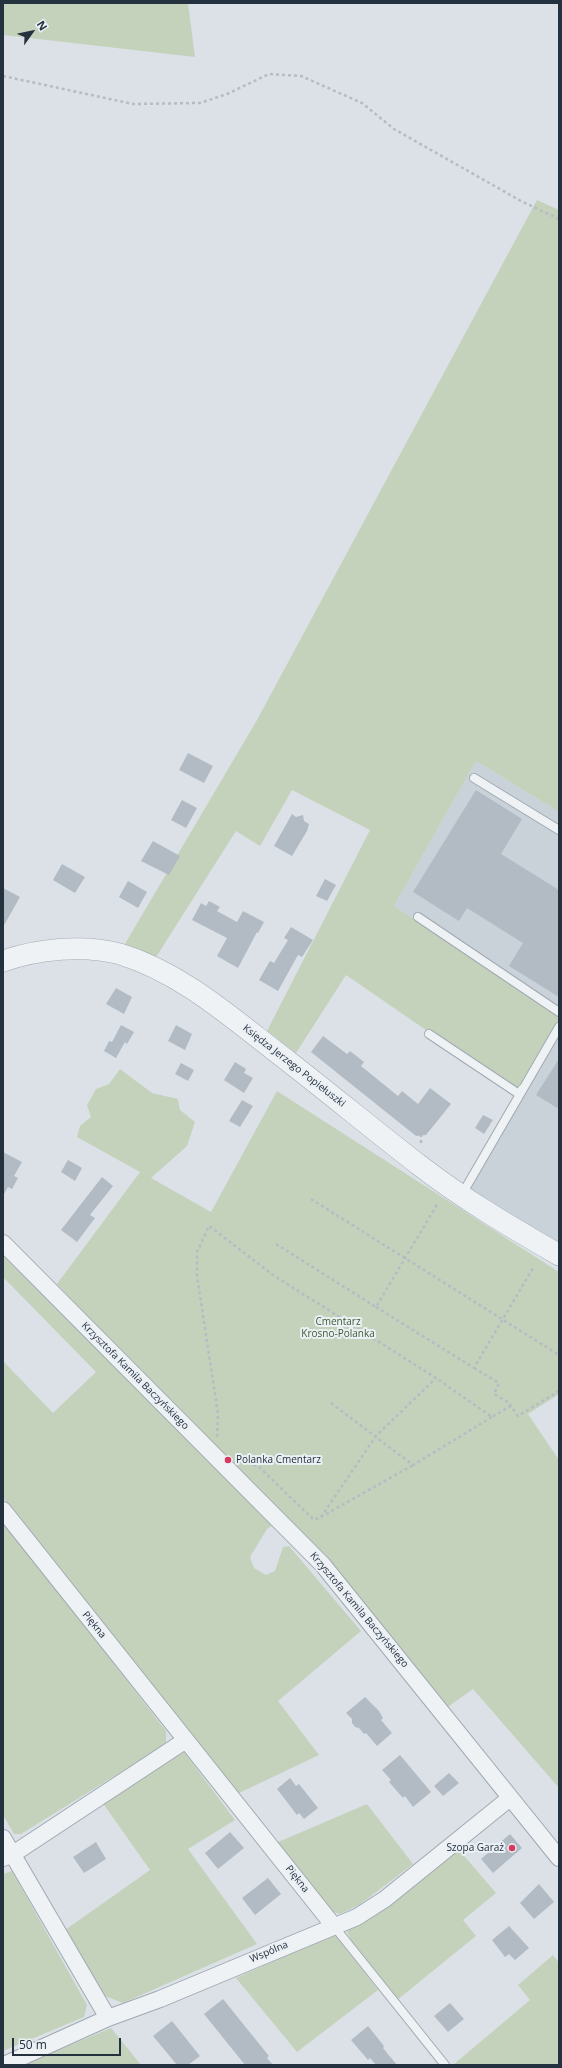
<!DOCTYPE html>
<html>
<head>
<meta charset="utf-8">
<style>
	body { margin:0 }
	#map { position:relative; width:562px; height:2068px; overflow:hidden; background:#dbe1e7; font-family:"Open Sans",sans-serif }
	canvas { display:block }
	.frame { position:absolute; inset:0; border:4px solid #24313e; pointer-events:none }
	.north { position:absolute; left:12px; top:12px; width:40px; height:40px; -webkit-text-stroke:3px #ebf0f5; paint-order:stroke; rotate:57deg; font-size:11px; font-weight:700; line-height:16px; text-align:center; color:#24313e }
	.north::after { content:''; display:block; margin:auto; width:14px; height:18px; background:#24313e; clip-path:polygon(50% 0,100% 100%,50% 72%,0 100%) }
	.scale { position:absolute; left:12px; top:2038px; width:109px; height:18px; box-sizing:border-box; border:2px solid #24313e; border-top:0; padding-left:5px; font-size:12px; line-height:14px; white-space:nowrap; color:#24313e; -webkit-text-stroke:3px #ebf0f5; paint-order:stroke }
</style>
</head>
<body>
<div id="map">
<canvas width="562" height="2068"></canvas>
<div class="frame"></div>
<div class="north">N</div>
<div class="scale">50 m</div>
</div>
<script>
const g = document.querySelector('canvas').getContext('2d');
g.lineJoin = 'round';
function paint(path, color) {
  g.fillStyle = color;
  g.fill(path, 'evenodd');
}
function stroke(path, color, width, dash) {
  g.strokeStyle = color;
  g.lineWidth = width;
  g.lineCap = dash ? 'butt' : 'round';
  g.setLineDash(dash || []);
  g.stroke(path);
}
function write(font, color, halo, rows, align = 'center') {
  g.font = font + ' "Open Sans",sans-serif';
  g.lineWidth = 4;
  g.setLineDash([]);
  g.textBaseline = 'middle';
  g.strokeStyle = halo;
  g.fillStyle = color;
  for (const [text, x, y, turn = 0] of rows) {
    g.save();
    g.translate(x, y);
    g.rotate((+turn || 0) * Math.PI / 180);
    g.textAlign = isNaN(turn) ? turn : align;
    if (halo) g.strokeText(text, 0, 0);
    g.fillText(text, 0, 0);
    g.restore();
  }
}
paint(new Path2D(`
	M476,761L559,812V1012L394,906Z
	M559,1024V1249L461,1196Z`), '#c9d1d9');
paint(new Path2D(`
	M3,3H188L195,57L3,35Z
	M537,200L559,210V812L476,761L394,906L559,1012V1024L519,1094L346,975L296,1053L267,1031L370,830L292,790L260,846L236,831L151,965L119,954L257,720Z
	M120,1069L152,1093L178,1099L180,1110L195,1122L187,1146L151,1178L211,1212L277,1091L559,1272V1394L528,1414L559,1460V1788L473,1689L442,1711L323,1565L130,1363L57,1284L140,1172L77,1137L80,1126L91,1117L87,1105L96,1089L109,1084Z
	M3,1256L273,1525L267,1529L250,1557L254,1568L266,1575L275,1571L283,1547L289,1546L361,1631L278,1701L319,1755L237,1794L3,1498V1361L53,1413L96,1372L3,1277Z
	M3,1521L166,1731V1744L21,1834H14L3,1815Z
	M184,1752L235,1820L188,1849L257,1944L123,2003L105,1996L65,1930L150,1870L102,1802Z
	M367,1804L413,1864L359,1905L340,1914L331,1911L276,1843Z
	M459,1850L496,1893L463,1920L476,1936L397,2000L352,1943L346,1929L373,1917L405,1894Z
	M12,1871L87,2005L84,2017L3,2051V1874Z
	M335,1934L378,1990L297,2052L236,1978Z
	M553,1955L559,1963V2065H453L530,2000L518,1985Z
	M111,2028L141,2065H22Z`), '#c4d2bc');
paint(new Path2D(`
	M188,753L213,766L204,783L179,770Z
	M476,790L522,819L501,854L559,890V997L509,966L523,943L467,908L459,921L413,892Z
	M182,800L197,808L186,828L171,820Z
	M292,814L296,817L303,815L304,821L309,824L307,831L292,856L274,846Z
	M153,841L180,856L169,875L141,861Z
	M62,864L85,877L75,893L53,880Z
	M325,879L336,885L327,901L316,896Z
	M128,881L147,892L138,908L119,897Z
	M3,888L20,897L3,927Z
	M209,901L220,907L217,911L237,922L243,911L264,922L258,933L257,932L238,968L217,956L227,938L192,920L201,903L206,906Z
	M291,927L313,940L302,957L298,955L278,991L259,980L270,961L274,963L288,940L284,938Z
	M116,988L132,997L124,1014L106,1004Z
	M121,1025L134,1032L127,1044L125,1042L116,1058L104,1051L109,1041L112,1042Z
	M176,1025L192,1034L185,1050L168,1041Z
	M323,1036L347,1054L350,1051L364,1062L361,1066L398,1096L402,1091L418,1104L430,1088L451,1104L426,1135L416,1136L311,1052Z
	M559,1059V1109L536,1095Z
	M235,1062L246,1069L244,1073L253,1078L244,1093L224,1080Z
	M181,1063L194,1070L188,1081L175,1074Z
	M242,1100L253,1106L240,1127L229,1121Z
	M483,1115L493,1120L484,1134L475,1128Z
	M3,1152L22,1162L14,1176L18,1178L12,1189L8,1187L3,1196Z
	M68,1160L82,1168L75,1181L61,1172Z
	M102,1177L113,1186L90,1215L95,1218L77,1242L61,1230Z
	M365,1697L379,1711L383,1718L381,1720L392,1733L377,1746L366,1733L364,1734L359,1728L355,1727L352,1723V1719L346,1713Z
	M400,1755L431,1792L413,1807L405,1796L403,1798L389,1782L391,1780L382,1770Z
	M449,1773L459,1783L443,1796L434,1786Z
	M290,1778L296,1786L299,1784L318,1808L304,1819L299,1813L297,1815L277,1789Z
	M230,1832L244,1848L218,1869L205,1853Z
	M510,1834L522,1848L493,1873L481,1859Z
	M96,1842L106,1859L84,1873L73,1857Z
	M268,1878L281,1894L255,1915L242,1898Z
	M539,1884L554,1902L534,1919L520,1903Z
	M509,1926L529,1948L515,1960L509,1954L505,1957L492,1940Z
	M223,1999L269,2056L267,2058L273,2065H245L204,2014Z
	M450,2003L464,2019L448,2032L434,2016Z
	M172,2021L200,2056L188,2065H177L153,2036Z
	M368,2026L384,2046L383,2048L397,2065H376L370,2058L368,2060L351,2040Z`), '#b2bbc4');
const service = new Path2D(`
	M474,778L559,830
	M418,917L559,1012
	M429,1034L519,1094L522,1089
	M461,1196L559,1027
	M333,1925L445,2065`);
const minor = new Path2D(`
	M3,1243L323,1565L559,1858
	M3,1510L333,1925
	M3,1838L108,2018
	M3,1858L13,1854L186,1740
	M4,2065L108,2018L160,1999L357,1917L385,1899L510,1798`);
const tertiary = new Path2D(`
	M3,961C38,949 84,944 120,954C179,972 226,1013 275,1051C323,1088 370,1127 419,1165C463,1199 511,1227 559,1255`);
stroke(service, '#a0a9b1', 10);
stroke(minor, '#a0a9b1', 18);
stroke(tertiary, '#a0a9b1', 22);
stroke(new Path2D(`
	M3,76L133,104L200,103L227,94L269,74L301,76L362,103L394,129L521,201L559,219
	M421,1134V1145
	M311,1199L559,1355
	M276,1244L376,1307L438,1203
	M376,1307L474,1368L533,1268
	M474,1368L499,1383L494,1394L508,1402L518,1416L559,1391
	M331,1403L413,1465L492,1417
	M217,1437L218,1414L197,1276V1252L209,1226L273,1275L436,1378L492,1417L511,1406
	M242,1461L258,1466L314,1520L321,1517L376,1436L436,1378
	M321,1517L413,1465`), '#b5bcc2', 2.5, [3, 3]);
stroke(service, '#eef2f5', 8);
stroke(minor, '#eef2f5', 16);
stroke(tertiary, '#eef2f5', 21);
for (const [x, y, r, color] of [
	[228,1460,4,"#d83560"],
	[512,1848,4,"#d83560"]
]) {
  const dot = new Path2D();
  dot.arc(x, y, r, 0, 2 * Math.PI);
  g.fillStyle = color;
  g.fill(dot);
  stroke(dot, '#ebf0f5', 1.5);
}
write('10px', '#24313e', '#ebf0f5', [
	["Księdza Jerzego Popiełuszki",294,1066,38],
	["Krzysztofa Kamila Baczyńskiego",135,1376,45],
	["Krzysztofa Kamila Baczyńskiego",359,1610,50],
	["Piękna",94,1625,51],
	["Piękna",297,1879,52],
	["Wspólna",269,1952,-23]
]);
write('10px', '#3d5b31', '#ebf0f5', [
	["Cmentarz",338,1322],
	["Krosno-Polanka",338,1334]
]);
write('10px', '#24313e', '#ebf0f5', [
	["Polanka Cmentarz",236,1460],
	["Szopa Garaż",504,1848,"right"]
], 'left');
</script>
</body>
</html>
